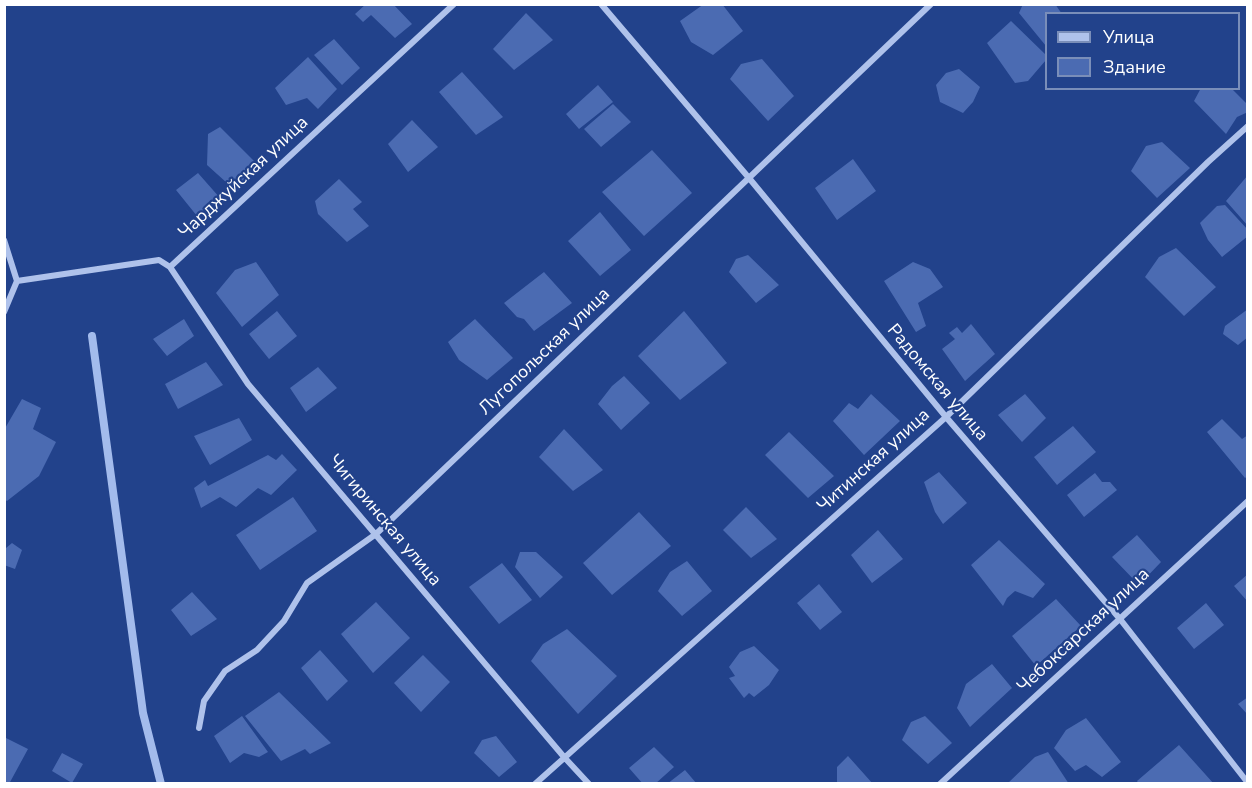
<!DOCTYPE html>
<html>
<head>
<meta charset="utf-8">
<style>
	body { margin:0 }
	#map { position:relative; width:1252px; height:788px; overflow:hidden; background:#22428b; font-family:"Nunito Sans",sans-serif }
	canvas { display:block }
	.frame { position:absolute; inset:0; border:6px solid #fff; pointer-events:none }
	.legend { position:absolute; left:1045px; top:12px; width:195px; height:78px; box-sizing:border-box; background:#22428b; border:2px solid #7a8eb9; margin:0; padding:8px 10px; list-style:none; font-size:18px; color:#fff }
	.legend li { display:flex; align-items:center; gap:12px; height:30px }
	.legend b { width:30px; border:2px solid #7a8eb9 }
</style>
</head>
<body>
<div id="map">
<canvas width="1252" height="788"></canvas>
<div class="frame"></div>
<ul class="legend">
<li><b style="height:8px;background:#afc2eb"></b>Улица</li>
<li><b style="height:16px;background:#4b6bb2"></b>Здание</li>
</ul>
</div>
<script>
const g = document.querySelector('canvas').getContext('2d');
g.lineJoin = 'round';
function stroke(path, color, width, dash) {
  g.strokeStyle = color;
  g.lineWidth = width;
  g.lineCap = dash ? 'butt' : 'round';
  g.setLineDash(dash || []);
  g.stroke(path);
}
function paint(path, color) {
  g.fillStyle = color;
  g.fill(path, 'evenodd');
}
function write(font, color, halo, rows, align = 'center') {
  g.font = font + ' "Nunito Sans",sans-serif';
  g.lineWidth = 4.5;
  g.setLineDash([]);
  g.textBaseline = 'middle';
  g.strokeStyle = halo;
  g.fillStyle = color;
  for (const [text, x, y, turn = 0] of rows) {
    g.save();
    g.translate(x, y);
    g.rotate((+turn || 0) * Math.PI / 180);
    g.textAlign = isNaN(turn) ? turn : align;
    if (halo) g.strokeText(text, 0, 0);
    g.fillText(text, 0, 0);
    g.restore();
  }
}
stroke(new Path2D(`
	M92,336L143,713L161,784`), '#a3bbec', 8);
paint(new Path2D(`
	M366,4H393L412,24L395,38L371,15L363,22L355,14Z
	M704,4H722L743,31L713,55L691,42L680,21Z
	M1023,4H1055L1062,14H1046V46L1019,13Z
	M526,13L553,40L514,70L493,49Z
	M1011,21L1046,55V60L1028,81L1015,83L987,43Z
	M334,39L360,68L342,85L314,55Z
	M308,57L337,89L318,109L307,98L286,105L275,88Z
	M762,59L794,96L768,121L730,79L741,64Z
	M959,69L980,87L973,102L963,113L940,102L936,85L946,73Z
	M462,72L503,117L476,135L439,92Z
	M598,85L613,102L579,129L566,114Z
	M1201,88H1231L1248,105V112L1237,117L1226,134L1194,101Z
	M613,104L631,122L601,147L584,129Z
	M412,120L438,147L408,172L388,144Z
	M220,127L260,167L237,192L207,165L208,134Z
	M1162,142L1190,168L1157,198L1131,171L1146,146Z
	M652,150L692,193L644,236L602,192Z
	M853,159L876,191L837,220L815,188Z
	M198,173L220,198L197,216L176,190Z
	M1248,175V226L1226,201Z
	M339,179L362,202L353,209L369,226L347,242L318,214L315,201Z
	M1225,205L1248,230V236L1222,257L1208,240L1200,223L1217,206Z
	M600,212L631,250L600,276L568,241Z
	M1176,248L1216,287L1184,316L1145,277L1159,257Z
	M748,255L779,285L756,303L729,272L736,259Z
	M256,262L279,295L242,327L216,293L235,270Z
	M913,262L930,269L943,287L918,303L926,326L916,332L884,281Z
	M544,272L572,303L534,331L524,319L517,317L504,303Z
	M1248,309V337L1238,345L1223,334L1225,326Z
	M277,311L297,336L269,359L249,334Z
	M684,311L727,363L680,400L638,356Z
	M184,319L194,336L167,356L153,339Z
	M475,319L513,358L487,380L459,360L448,342Z
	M971,324L995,354L965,381L942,349L955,339L949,333L957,327L962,333Z
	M206,362L223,385L178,409L165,384Z
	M318,367L337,388L306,412L290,388Z
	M624,376L650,403L621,430L598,404L612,386Z
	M871,394L900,421L864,455L833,421L849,403L858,409Z
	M1025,394L1046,418L1022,442L998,415Z
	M22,399L41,408L33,429L56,442L39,476L7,501L4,499V430Z
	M239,418L252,440L210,465L194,436Z
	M1222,419L1242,439L1248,435V476L1245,478L1207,432Z
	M1073,426L1096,452L1057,485L1034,457Z
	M564,429L603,470L573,491L539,457Z
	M789,432L834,476L808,498L765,455Z
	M282,454L297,470L271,495L258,488L236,507L220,497L201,508L194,488L205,480L208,486L268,455L276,460Z
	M939,472L967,503L943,524L935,512L924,482Z
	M1095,473L1102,482H1110L1117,490L1084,517L1067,495Z
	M293,497L317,531L260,570L236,535Z
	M746,507L777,539L751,558L723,530Z
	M639,512L671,546L612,595L583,563Z
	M878,530L903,559L872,583L851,555Z
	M1137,535L1161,562L1139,585L1112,557Z
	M999,540L1045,584L1033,598L1015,591L1007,598L1003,606L971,565Z
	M12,543L22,550L15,569L4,565V547L6,548Z
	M520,552H536L563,577L540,598L515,567Z
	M687,561L712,591L682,616L658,591L670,572Z
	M502,563L532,600L499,624L469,587Z
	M1248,574V602L1234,586Z
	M819,584L842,612L820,630L797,603Z
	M192,592L217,619L191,636L171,610Z
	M1056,599L1081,626L1036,666L1012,636Z
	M376,602L410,638L373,673L341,634Z
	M1206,603L1224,625L1194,649L1177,628Z
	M567,629L617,676L578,714L531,661L543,644Z
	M754,646L779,670L769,685L754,697L749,693L744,698L729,678L735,676L729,667L740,652Z
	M320,650L348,681L327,701L301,668Z
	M423,655L450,682L421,712L394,683Z
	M992,664L1012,688L970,727L957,708L966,684Z
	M279,692L331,743L310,754L305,749L281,761L245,716Z
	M1248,697V715L1238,704Z
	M242,716L268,752L259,757L244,753L230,763L214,736Z
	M925,716L952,743L928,764L902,740L911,722Z
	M1086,718L1121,762L1102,777L1086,765L1075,771L1054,748L1066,730Z
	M496,736L517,762L499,777L474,753L482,740Z
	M4,737L28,749L9,784H4Z
	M1179,745L1214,784H1139L1137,781Z
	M654,747L674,767L655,784H643L629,768Z
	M1048,752L1069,784H1007L1035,757Z
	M62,753L83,764L72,783L52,771Z
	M848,756L873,784H837V767Z
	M685,770L697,784H667Z`), '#4b6bb2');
stroke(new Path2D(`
	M601,4L749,178L946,417L1120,619L1248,783
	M4,240L17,281L4,312
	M170,267L248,384L564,757L589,784
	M17,281L159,260L170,267L454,4
	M199,728L204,701L225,671L257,650L284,621L307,583L376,534L931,4
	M535,784L946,417L1208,162L1248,126
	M940,784L1248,501`), '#afc2eb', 6);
write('18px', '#fff', '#22428b', [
	["Чарджуйская улица",244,178,-43],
	["Лугопольская улица",545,352,-44],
	["Радомская улица",937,383,50],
	["Читинская улица",874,461,-42],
	["Чигиринская улица",384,521,50],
	["Чебоксарская улица",1084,631,-43]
]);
</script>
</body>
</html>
